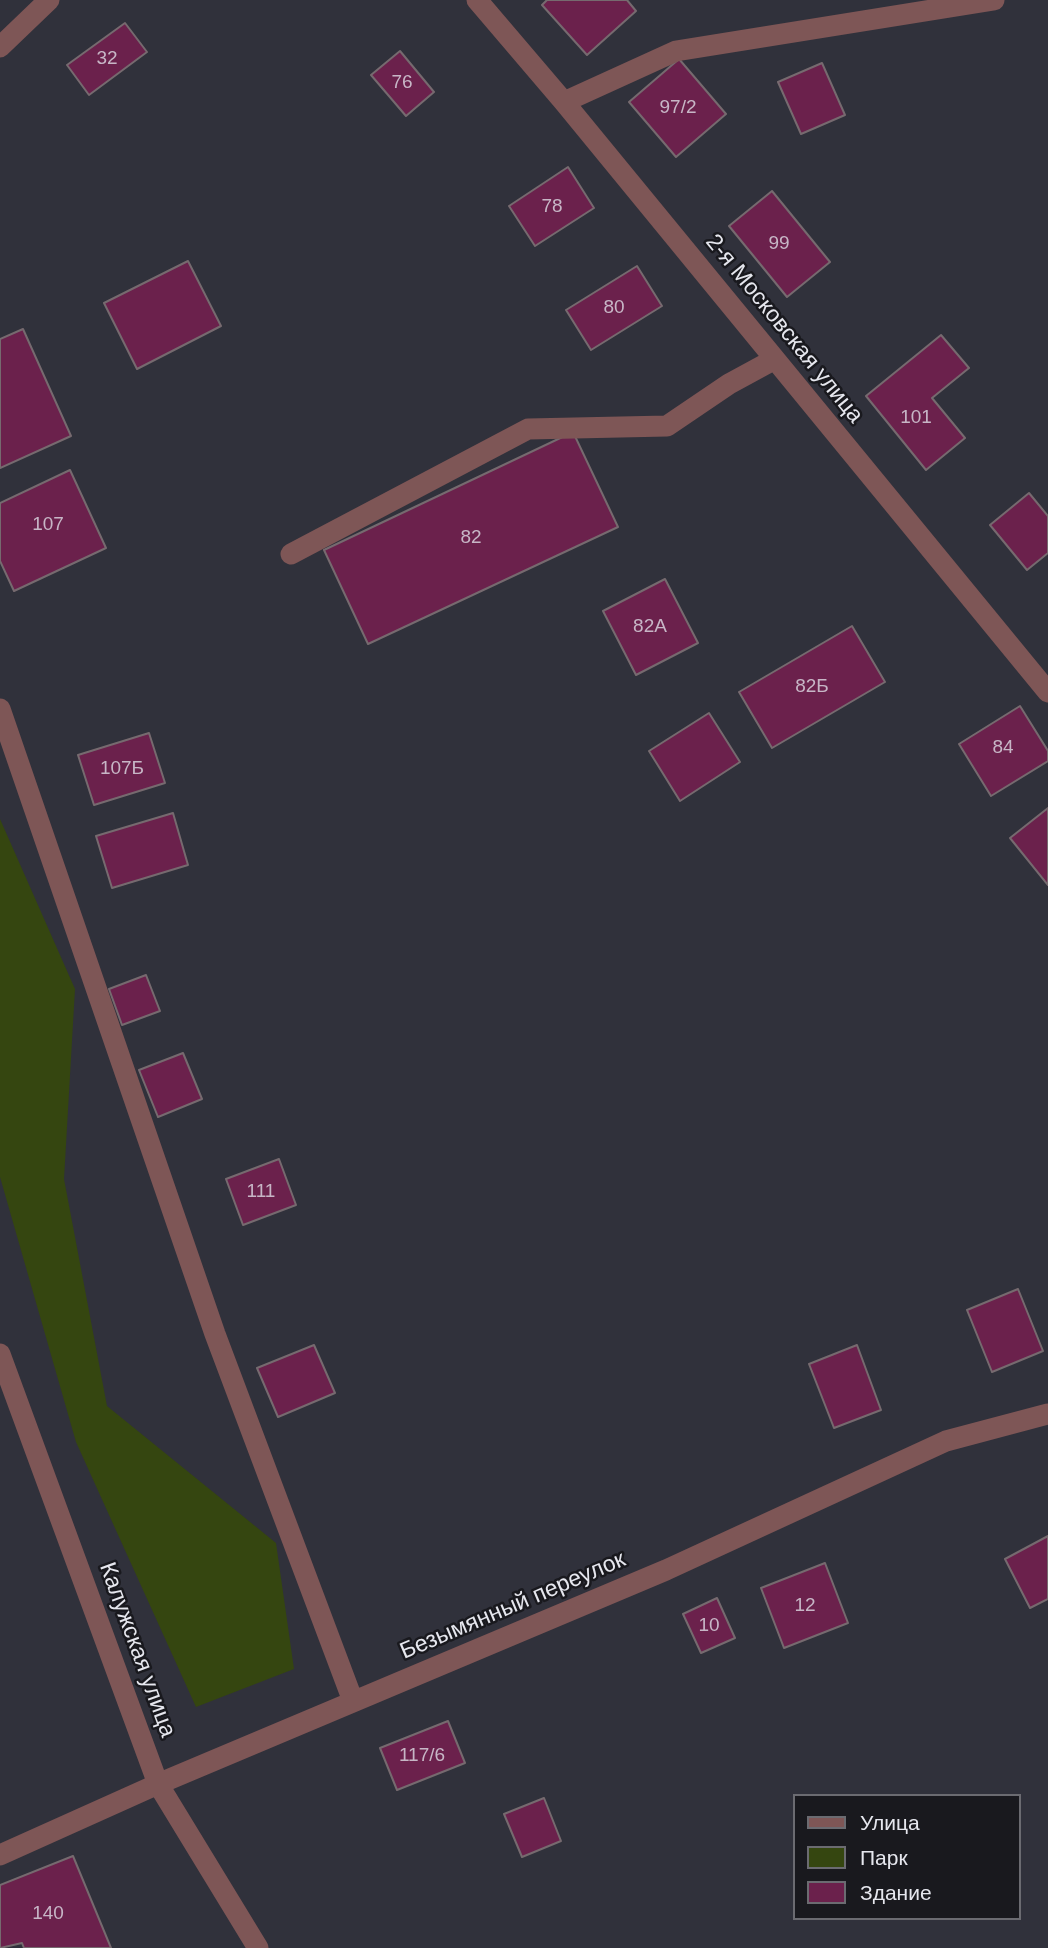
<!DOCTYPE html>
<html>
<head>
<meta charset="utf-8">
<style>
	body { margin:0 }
	#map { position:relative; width:1048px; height:1948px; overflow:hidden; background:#30313b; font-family:Helvetica,sans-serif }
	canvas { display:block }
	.legend { position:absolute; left:793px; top:1794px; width:228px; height:126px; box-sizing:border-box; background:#19191e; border:2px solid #6b6b71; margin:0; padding:9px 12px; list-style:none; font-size:21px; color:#e6e7ee }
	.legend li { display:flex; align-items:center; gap:14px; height:35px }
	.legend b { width:35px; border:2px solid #6b6b71 }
</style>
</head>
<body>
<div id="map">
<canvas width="1048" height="1948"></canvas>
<ul class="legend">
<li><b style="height:9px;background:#7e5656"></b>Улица</li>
<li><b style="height:19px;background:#354610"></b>Парк</li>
<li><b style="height:19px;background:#6b214c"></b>Здание</li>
</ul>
</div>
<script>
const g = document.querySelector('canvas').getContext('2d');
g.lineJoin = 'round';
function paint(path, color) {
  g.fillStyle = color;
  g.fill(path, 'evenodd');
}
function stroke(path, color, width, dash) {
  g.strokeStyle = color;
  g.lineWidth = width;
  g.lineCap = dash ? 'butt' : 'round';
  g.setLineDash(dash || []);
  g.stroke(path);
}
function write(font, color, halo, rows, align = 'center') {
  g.font = font + ' Helvetica,sans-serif';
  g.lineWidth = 5;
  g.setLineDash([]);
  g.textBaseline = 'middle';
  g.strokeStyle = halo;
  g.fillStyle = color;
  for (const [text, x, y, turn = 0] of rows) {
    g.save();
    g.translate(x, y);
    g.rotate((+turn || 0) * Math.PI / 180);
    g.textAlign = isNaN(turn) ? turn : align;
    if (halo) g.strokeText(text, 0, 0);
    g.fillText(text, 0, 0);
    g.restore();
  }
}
paint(new Path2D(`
	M0,819L75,989L64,1179L107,1406L276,1543L294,1669L196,1707L76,1442L0,1177Z`), '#354610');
const building = new Path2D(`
	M547,0H627L636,11L587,55L542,5Z
	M125,23L147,52L89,95L67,65Z
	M400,51L434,92L406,116L371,75Z
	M679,59L726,114L676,157L629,102Z
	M822,63L845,115L801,134L778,82Z
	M568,167L594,208L535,246L509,206Z
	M772,191L830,262L787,297L729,226Z
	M188,261L221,326L137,369L104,303Z
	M637,266L662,306L591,350L566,310Z
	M23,329L71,436L0,468V339Z
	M941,335L969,368L932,398L965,438L926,470L866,396Z
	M573,432L618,527L368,644L324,550Z
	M70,470L106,548L14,591L0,561V503Z
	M1029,493L1048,516V553L1027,570L990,525Z
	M665,579L698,643L636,675L603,611Z
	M852,626L885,682L772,748L739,692Z
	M1020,706L1048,751V761L991,796L959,744Z
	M709,713L740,762L680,801L649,751Z
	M149,733L165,783L94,805L78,755Z
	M1048,808V885L1010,838Z
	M173,813L188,865L112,888L96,836Z
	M146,975L160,1011L122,1025L109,989Z
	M183,1053L202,1099L158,1117L139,1070Z
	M279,1159L296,1205L243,1225L226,1179Z
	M1018,1289L1043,1351L992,1372L967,1310Z
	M314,1345L335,1393L278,1417L257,1368Z
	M857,1345L881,1410L834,1428L809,1364Z
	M1048,1536V1599L1030,1608L1005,1559Z
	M825,1563L848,1623L784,1648L761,1588Z
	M717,1598L735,1638L701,1653L683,1614Z
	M448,1721L465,1763L397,1790L380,1748Z
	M544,1798L561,1841L522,1857L504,1814Z
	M73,1856L111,1948H24L22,1943L0,1948V1885Z`);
paint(building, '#6b214c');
stroke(building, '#766a6f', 2);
stroke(new Path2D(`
	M477,0L564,102L1048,692
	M0,47L49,0
	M564,102L676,51L994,0
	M291,554L528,429L667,426L729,384L775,359
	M0,709L215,1334L353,1701
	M0,1354L158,1784L258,1948
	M0,1855L158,1784L666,1570L946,1441L1048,1414`), '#7e5656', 21);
write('19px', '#c7b6c6', null, [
	["32",107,59],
	["76",402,83],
	["97/2",678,108],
	["78",552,207],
	["99",779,244],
	["80",614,308],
	["101",916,418],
	["107",48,525],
	["82",471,538],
	["82А",650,627],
	["82Б",812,687],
	["84",1003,748],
	["107Б",122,769],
	["111",261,1192],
	["12",805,1606],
	["10",709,1626],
	["117/6",422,1756],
	["140",48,1914]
]);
write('23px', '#e6e7ee', '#19191e', [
	["2-я Московская улица",784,329,51],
	["Безымянный переулок",513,1606,-23],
	["Калужская улица",137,1650,70]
]);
</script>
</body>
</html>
